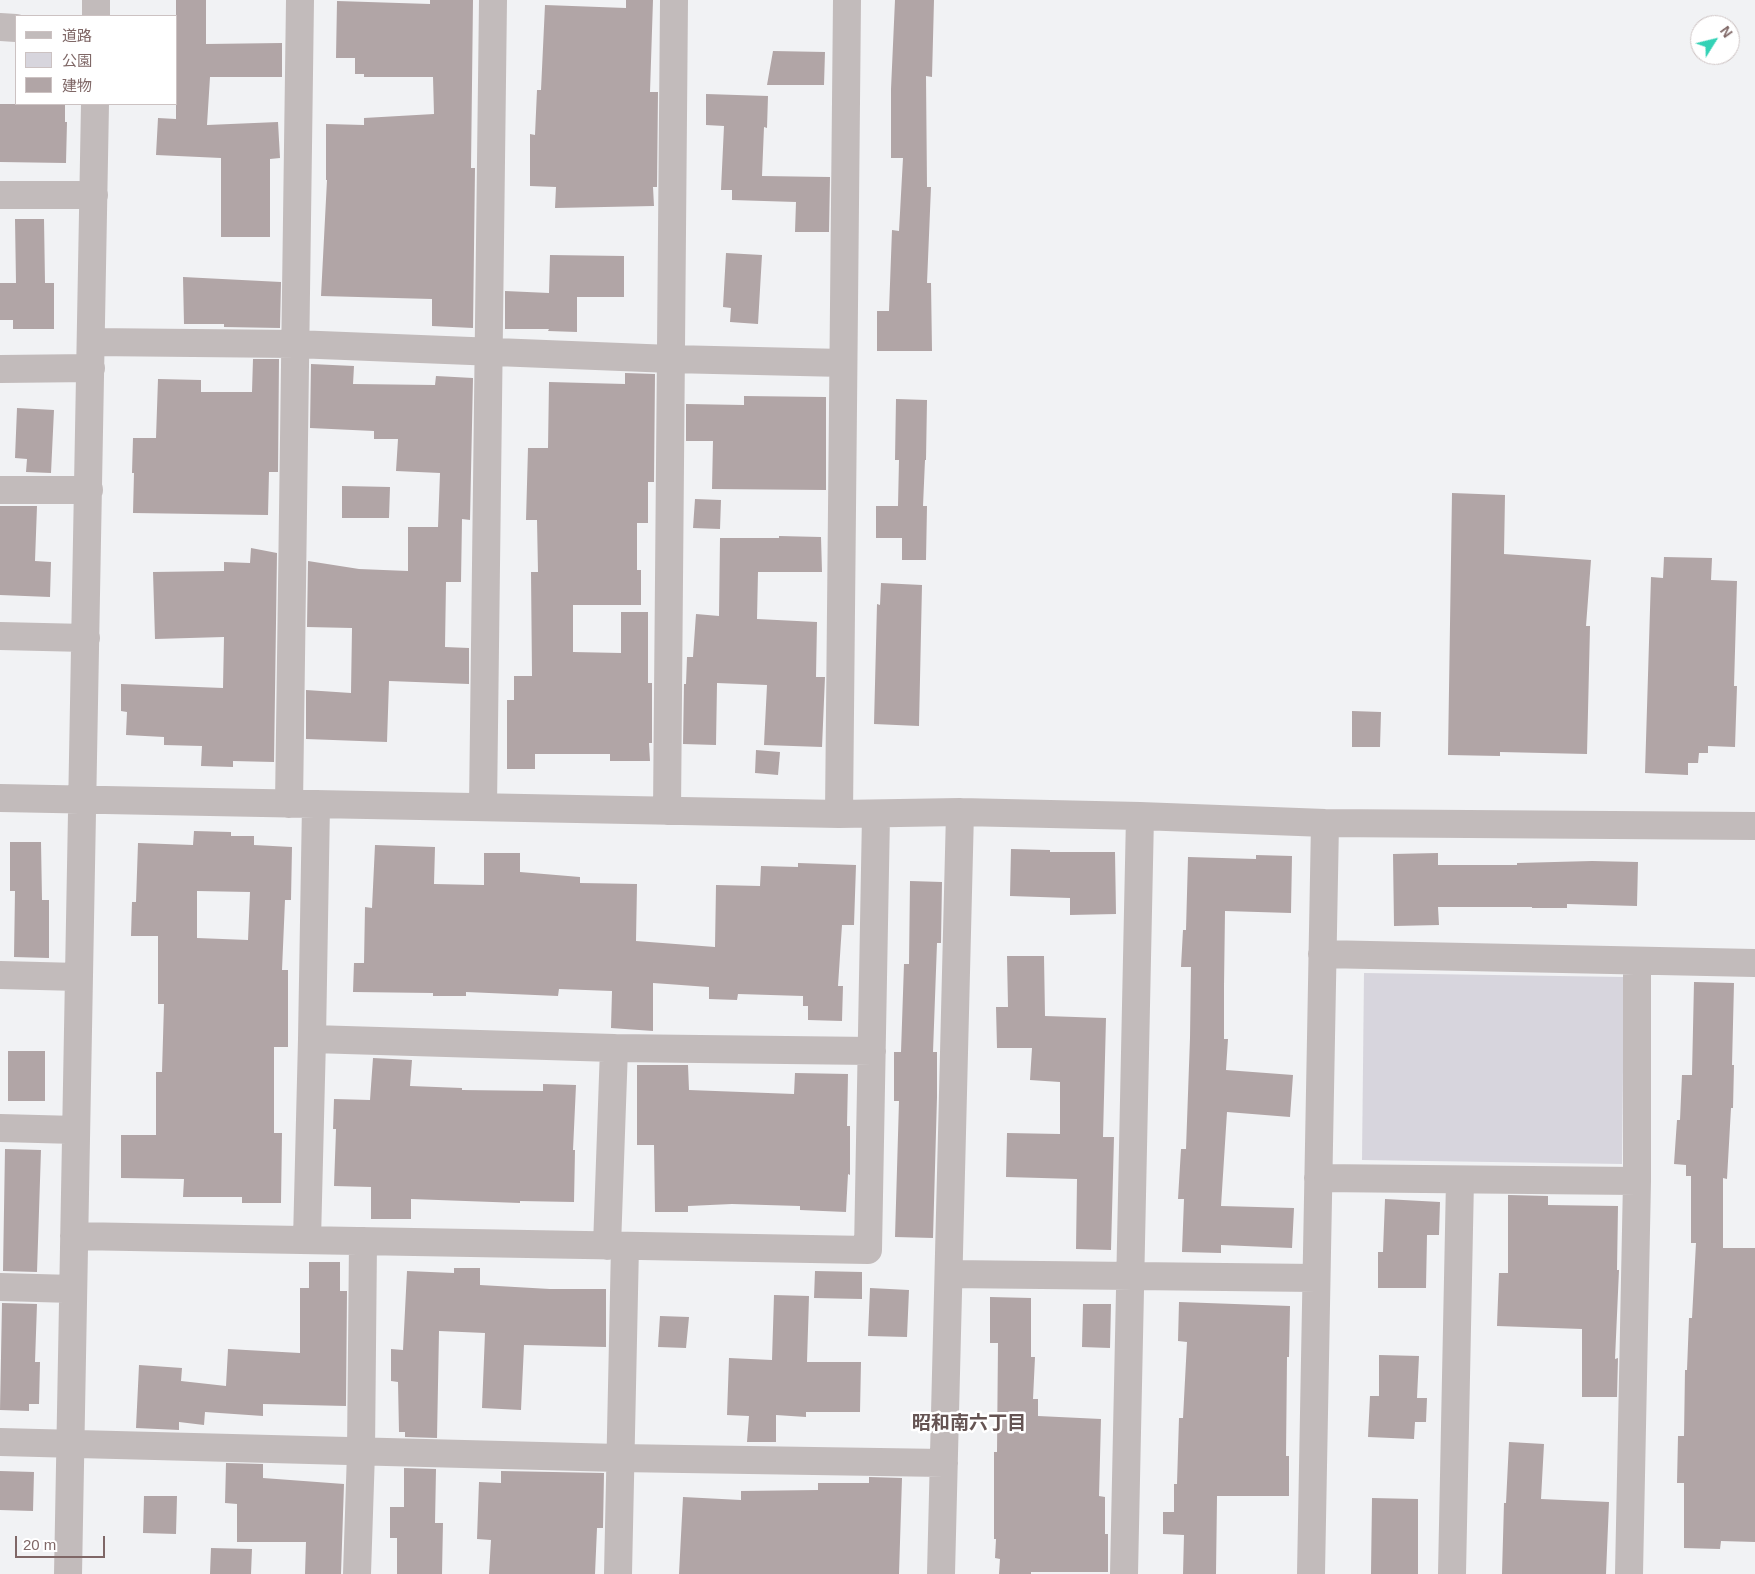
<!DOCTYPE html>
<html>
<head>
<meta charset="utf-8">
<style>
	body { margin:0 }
	#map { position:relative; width:1755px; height:1574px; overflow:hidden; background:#f1f2f4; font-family:Arial,"Noto Sans JP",sans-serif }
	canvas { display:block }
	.legend { position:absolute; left:15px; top:15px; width:162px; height:90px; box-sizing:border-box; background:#fff; border:1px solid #ccc2c2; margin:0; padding:6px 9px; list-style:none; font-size:15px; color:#7f6766 }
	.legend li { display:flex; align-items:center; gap:10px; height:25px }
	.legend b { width:25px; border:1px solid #ccc2c2 }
	.north { position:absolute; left:1690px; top:15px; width:50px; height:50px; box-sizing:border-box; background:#fff; border:1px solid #ccc2c2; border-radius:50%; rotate:54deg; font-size:14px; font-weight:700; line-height:20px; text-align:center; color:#7f6766 }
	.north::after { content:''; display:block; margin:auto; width:18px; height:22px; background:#33d2b6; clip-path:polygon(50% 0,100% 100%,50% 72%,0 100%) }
	.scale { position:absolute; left:15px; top:1536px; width:90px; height:22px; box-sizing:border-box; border:2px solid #7f6766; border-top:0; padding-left:6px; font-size:15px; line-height:18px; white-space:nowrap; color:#7f6766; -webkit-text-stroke:4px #fff; paint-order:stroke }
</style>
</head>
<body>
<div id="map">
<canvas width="1755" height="1574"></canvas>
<ul class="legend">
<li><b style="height:6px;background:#c2bbbb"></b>道路</li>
<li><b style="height:14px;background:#d7d5dd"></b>公園</li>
<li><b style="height:14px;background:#b1a5a6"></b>建物</li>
</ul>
<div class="north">N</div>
<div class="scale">20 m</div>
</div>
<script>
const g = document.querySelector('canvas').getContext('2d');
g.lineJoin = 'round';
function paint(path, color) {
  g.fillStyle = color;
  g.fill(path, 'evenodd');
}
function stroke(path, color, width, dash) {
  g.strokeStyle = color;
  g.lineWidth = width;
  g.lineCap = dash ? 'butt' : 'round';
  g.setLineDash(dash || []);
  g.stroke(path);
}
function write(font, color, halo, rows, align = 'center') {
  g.font = font + ' Arial,"Noto Sans JP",sans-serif';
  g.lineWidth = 5;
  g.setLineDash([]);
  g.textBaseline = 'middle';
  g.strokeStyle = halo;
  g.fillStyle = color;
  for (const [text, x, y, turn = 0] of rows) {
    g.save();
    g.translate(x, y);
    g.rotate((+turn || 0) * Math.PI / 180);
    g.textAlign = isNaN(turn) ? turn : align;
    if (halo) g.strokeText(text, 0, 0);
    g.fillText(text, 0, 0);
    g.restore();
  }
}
paint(new Path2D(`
	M1364,973L1624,977L1622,1164L1362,1160Z`), '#d7d5dd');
paint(new Path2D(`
	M176,0H206V44L282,43V77H210L207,125L278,122L280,158L270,159V237H221V158L156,155L158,118L176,119Z
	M430,0H473L471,168H475L473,328L432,326V299L321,296L327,180H326V124L364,125V118L434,114L433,77H364V74H355V58H336L337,1L430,4Z
	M626,0H653L650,92H658L657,187H653L654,206L555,208L556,187L530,186V134L535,135L537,90H541L545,5L626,8Z
	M895,0H934L932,77L926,76L927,187H931L927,283H931L932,351H877V311H889L892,230L899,231L903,158H891V89Z
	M773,51L825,52L824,85H767Z
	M706,94L768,96L767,128L764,127L762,176L830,177L829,232H795L796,202L732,200V190H721L724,126L706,125Z
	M0,104H65V122H67L66,163L0,162Z
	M15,219H44L45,283H54V329H13V320H0V283H16Z
	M726,253L762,255L758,324L730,322L731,308L723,307Z
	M550,255L624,256V297H577V332L548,331L549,329H505V291L549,293Z
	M183,277L281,282L280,328L224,327V324H184Z
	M253,359H279L278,472H269L268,515L133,513L134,473H132L133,438H156L158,379L201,380V392H252Z
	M311,364L354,366L353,384L435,385L436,376L473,378L470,520L462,519L461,582H446L445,647L469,648V684L389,681L387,742L306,739V690L351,693L352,628L307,627L308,561L359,569L408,571V527H438L440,473L396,471L398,439H374V431L310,428Z
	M625,373L655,374L654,482H648V523H637V570H641V605H573V652L621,653V612H648V683H652V743H649L650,761H610V754H535V769H507V700H514V676H532L531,572H538L537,520H526L528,448H548L549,382L625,384Z
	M744,396L826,397V490L712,489L713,441H686V404L744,405Z
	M896,399L927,400L926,460H925L923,506H927L926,560H902V538H876V506H898L899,460H895Z
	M17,408L54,410L51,473L26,472L27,459L15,458Z
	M342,486L390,487L389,518H342Z
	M1452,493L1505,495L1504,554L1591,560L1586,626H1590L1587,754L1500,752V756L1448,755Z
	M695,499L721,500L720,529L693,528Z
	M0,506H37L35,561L51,562L50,597L0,595Z
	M779,536L821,537L822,572H758L757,619L817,622L816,677H825L822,747L764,745L767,685L717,683L716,745L683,744L684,684H686L687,657H693L696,614L719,616L720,538H779Z
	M251,548L277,553L274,762L233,761V767L201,766L202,746L164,745V737L126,735L127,712L121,711V684L223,688L224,637L155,639L153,572L224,571V562L250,563Z
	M1664,557L1712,558L1711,580L1737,581L1734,686H1737L1735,747L1708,746V753H1699L1698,763H1688V775L1645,773L1651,577L1663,578Z
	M881,583L922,585L919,726L874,724L877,604L880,605Z
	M1352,711L1381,712L1380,747H1352Z
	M756,750L780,752L778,775L755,773Z
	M194,831L231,832V836H254V845L292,847L291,900H285L282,970H288V1047H274V1133H282L281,1203H242V1197H183L184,1179L121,1178V1135H156V1072H162L164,1004H158V936H131L132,902H136L138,843L193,845ZM197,891L250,892L248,940L197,938Z
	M10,842H41L42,900H49V958L14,957L15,891H10Z
	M375,845L435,847L434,884L484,885V853H520V872L580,877V883L637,884L636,941L715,947L716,885L760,886L761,866L798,867V863L856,865L854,925H842L838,986H843L842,1021L808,1020V1006H803V996L738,994L737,1000L709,999V987L653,983V1031L611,1028L612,991L559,989L558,996L466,992V996H433V993L353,992L354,963H364L365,907L372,908Z
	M1011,849L1050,850V852H1115L1116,914L1070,915V898L1010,896Z
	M1438,853V865H1517V863L1592,861L1638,862L1637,906L1567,904V908H1532V907H1438L1439,925L1394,926L1393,854Z
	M1256,855L1292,856L1291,913L1225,911L1224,986V1039H1228L1226,1070L1293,1075L1290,1117L1227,1112L1221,1206L1294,1208L1292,1248L1221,1245V1253L1182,1252L1184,1199H1178L1181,1149H1186L1190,1038L1191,967H1181L1183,930H1186L1188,857L1256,859Z
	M910,881L942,882L941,943H937L933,1052H937V1097L933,1238L895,1237L899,1101H894V1052H901L904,964H909Z
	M1007,956H1044L1045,1016L1106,1018L1103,1137H1114L1111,1250L1076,1249L1077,1179L1006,1177L1007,1133L1060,1134V1082L1030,1080L1032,1048H997L996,1007H1008Z
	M1694,982L1734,983L1732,1065H1734L1733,1108H1731L1727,1179L1723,1178V1248H1755V1542L1721,1541L1720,1549L1684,1548V1483H1677L1678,1436H1684L1685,1370H1687L1689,1318H1692L1696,1243H1691V1176H1686V1165L1674,1164L1677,1120H1680L1682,1075H1692Z
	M8,1051H45V1101H8Z
	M373,1058L412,1060L410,1086L462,1088V1090L543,1091V1084L576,1085L573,1150H575L574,1202L520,1201V1203L411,1199V1219H371V1187L334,1186L336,1129H333L334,1099L370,1100Z
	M637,1065H688L689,1090L794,1094L795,1073L848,1074L847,1126H850V1175L848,1174L846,1212L800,1210V1206L732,1204L688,1206V1212H655L654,1145H637Z
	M5,1149L41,1150L37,1272L3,1271Z
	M1508,1195L1548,1196V1205L1618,1206L1617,1270H1619L1615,1359L1618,1358L1617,1397H1582V1329L1497,1326L1499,1273H1508Z
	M1385,1199L1440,1202L1439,1235H1427L1426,1288H1378V1252H1383Z
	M309,1262H340V1291H347L346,1406L263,1404V1416L205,1412L204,1425L179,1422V1430L136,1428L139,1365L182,1368L181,1381L226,1386L228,1349L300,1353V1288H309Z
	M454,1268H480V1285L550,1289H606V1347L524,1345L521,1410L482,1408L485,1333L439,1331L437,1438L405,1437V1432H399L398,1382L391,1381V1349L403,1350L407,1271L454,1273Z
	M815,1271L862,1272V1299L814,1298Z
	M870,1288L909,1290L907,1337L868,1336Z
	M774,1295L809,1296L807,1362H861L860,1412H806V1417L776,1415V1442H747L749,1416L727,1415L729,1358L772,1360Z
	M990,1297L1031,1298V1357H1035L1033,1399H1038V1416L1101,1419L1099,1496L1105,1497V1534H1108V1572H1031V1574H999L1000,1559L995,1558L996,1539H994V1452H997L998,1343H990Z
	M1179,1302L1290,1306L1289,1357H1287L1286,1456H1289V1496H1217L1216,1574H1183L1184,1535L1163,1534V1512H1174V1484H1177L1179,1418H1183L1187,1342L1178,1341Z
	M2,1303L37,1304L35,1362H40L39,1404H29V1411L0,1410Z
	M1083,1304H1111L1110,1348L1082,1347Z
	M660,1316L689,1317L686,1348L658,1347Z
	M1379,1355L1419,1356L1417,1398H1427L1426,1422H1415L1414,1439L1368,1437L1370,1396H1379Z
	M1509,1442L1544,1444L1541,1499L1609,1502L1606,1574H1502L1504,1503H1506Z
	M226,1463L263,1464V1478L344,1484L341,1574H305L306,1542H237V1504L225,1503Z
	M404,1468L436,1469L435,1523H443L442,1574H397V1538H390V1507H404Z
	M0,1471L34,1472L33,1511L0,1510Z
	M501,1471L604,1473L603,1528H597L595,1574H489L491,1540L477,1539L479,1482L501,1483Z
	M869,1477L902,1478L899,1574H679L683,1497L741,1500V1491L818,1490V1483H869Z
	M144,1496H177L176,1534L143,1533Z
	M1372,1498L1418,1499V1574H1371Z
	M211,1548L252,1549L251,1574H210Z`), '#b1a5a6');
stroke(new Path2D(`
	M96,16V0
	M0,27L16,28
	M0,195H94
	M91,342L295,344L671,359L843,363
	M0,369L91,368
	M0,490H89
	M0,636L86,638
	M0,798L839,814L960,812L1140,816L1325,823L1755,826
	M289,804L300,0
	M316,804L312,1039L614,1048L872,1051
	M483,807L493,0
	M667,811L674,0
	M839,814L847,0
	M1322,954L1755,963
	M0,975L79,977
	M0,1128L76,1130
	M1318,1178L1637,1181
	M74,1236L868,1250L876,815
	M307,1240L312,1039
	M607,1246L614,1048
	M950,1274L1316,1278
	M0,1287L73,1289
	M0,1442L619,1458L944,1463
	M68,1574L95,104
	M357,1574L361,1452L363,1241
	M618,1574L625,1246
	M941,1574L960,812
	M1124,1574L1140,816
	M1311,1574L1325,823
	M1452,1574L1460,1180
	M1629,1574L1637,1181V961`), '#c2bbbb', 28);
write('bold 19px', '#655453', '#fff', [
	["昭和南六丁目",969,1424]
]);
</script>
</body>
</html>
